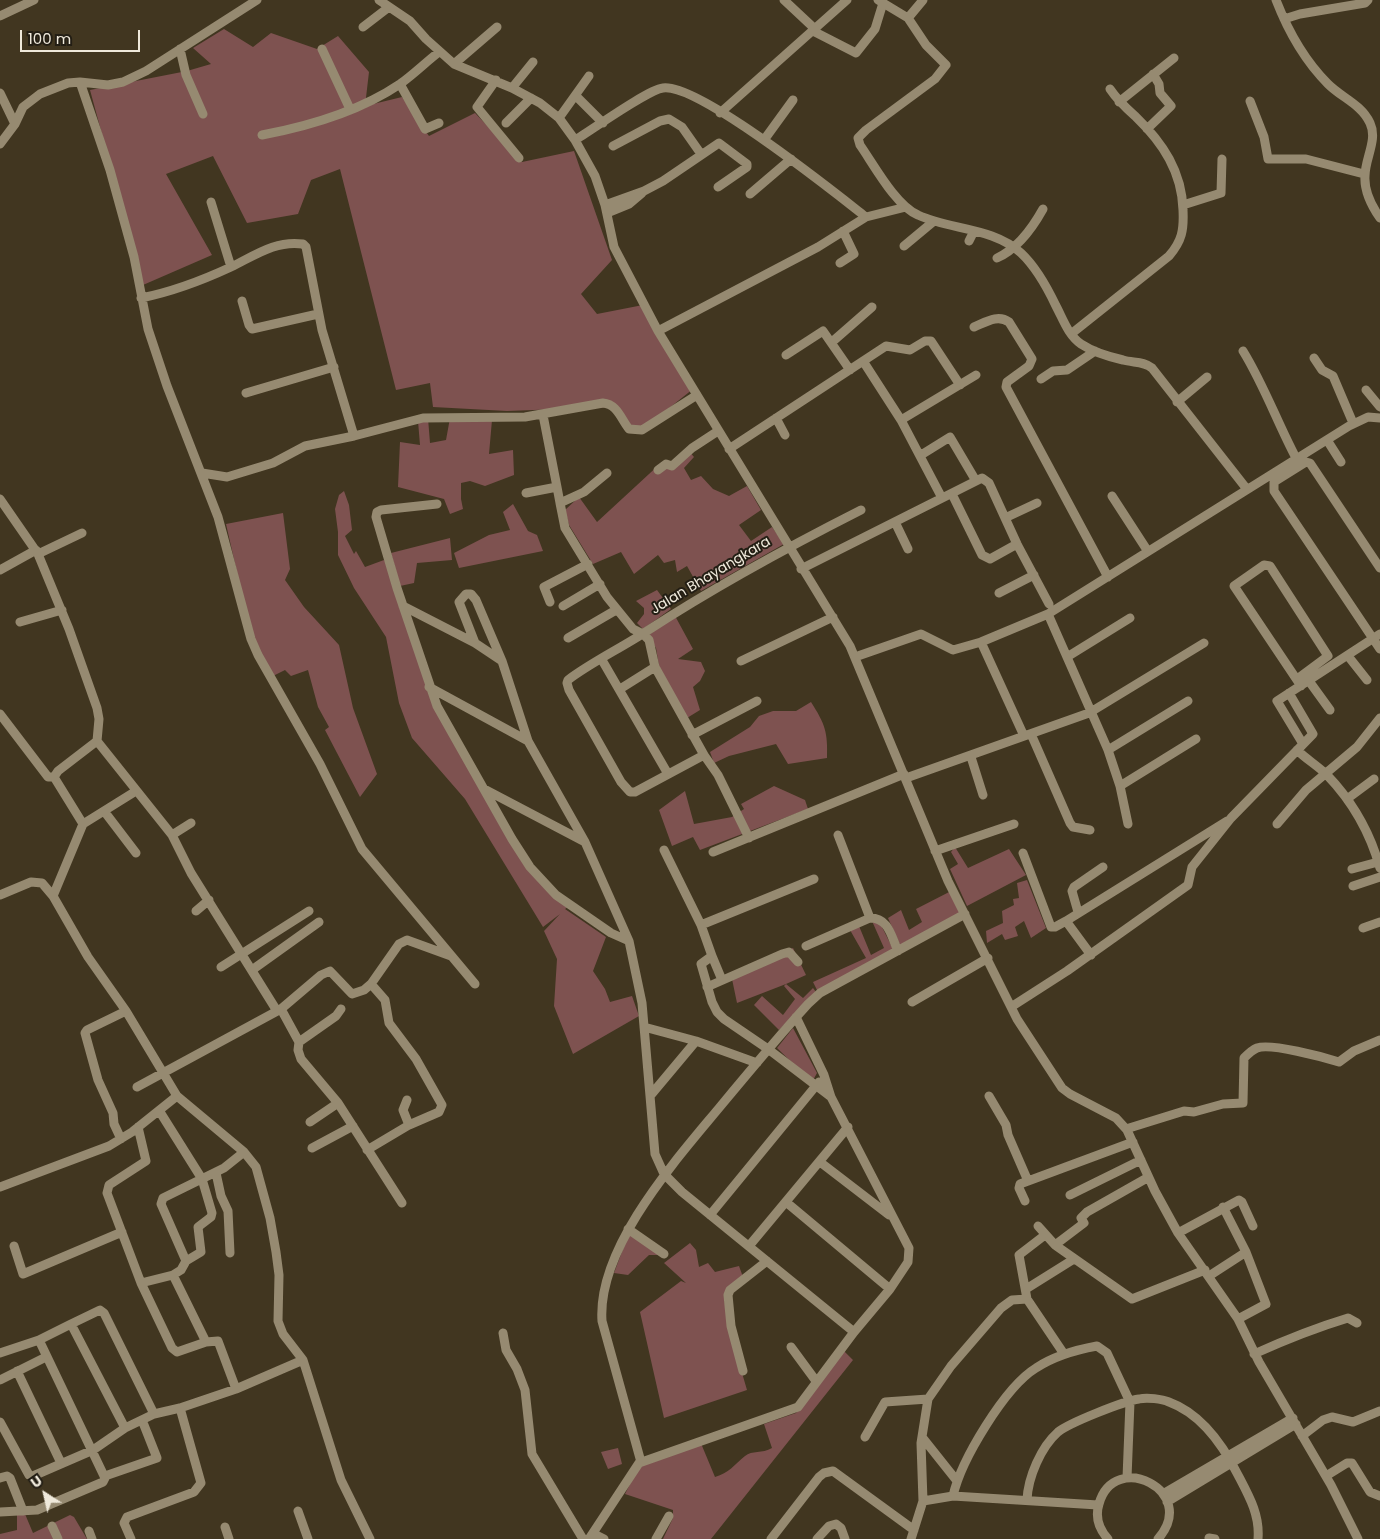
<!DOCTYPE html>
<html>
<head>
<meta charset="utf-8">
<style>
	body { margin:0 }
	#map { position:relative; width:1380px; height:1539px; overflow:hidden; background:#413620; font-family:Poppins,sans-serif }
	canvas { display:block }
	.north { position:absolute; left:20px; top:1469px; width:50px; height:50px; -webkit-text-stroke:4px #231e14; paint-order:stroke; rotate:325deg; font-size:14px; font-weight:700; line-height:20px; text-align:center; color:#efe9db }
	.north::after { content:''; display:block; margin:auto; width:18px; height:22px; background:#efe9db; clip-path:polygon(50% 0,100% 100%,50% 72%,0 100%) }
	.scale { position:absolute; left:20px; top:30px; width:120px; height:22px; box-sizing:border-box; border:2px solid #efe9db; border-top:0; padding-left:6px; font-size:15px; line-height:18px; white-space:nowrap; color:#efe9db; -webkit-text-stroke:4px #231e14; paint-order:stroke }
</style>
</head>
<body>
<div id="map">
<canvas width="1380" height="1539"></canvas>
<div class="north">U</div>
<div class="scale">100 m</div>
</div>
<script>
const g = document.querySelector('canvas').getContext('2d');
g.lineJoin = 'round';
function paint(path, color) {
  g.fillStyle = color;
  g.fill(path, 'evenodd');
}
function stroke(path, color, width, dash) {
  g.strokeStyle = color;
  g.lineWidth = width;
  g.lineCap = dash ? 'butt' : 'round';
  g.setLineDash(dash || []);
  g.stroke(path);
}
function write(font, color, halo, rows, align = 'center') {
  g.font = font + ' Poppins,sans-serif';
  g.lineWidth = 4;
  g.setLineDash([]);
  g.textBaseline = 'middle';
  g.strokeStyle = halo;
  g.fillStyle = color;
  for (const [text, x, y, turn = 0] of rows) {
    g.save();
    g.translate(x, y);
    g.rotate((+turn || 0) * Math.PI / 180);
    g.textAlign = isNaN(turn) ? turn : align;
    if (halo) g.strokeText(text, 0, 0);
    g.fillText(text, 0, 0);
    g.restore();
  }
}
paint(new Path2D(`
	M224,29L253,47L271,33L317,49L338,36L369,72L365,106L402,97L429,136L475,113L522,162L574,151L612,260L581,294L597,314L643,305L693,389L648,425L629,428L614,407L507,411L433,407L430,383L396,390L340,169L311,180L298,214L247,223L213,156L166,174L212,255L143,285L90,90L187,71L211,64L193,48Z
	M428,418L430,443L446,440L450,418L492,420L489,454L513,450L514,475L485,486L470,481L461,483V499L463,509L450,514L444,499L398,487L400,442L420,445L418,421Z
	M689,451L694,457L684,468L691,480L701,476L713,489L729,496L747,486L761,510L739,525L751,541L772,527L784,544L701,591L687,566L677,572L675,560L664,563L658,555L634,574L621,552L593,564L569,525L565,510L579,497L597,522L662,462L673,466Z
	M344,491L349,505L352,530L345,536L354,554L356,551L365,567L384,560L392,570L445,721L525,860L568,907L565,909L606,937L593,971L605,989L610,1002L632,996L639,1016L573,1054L554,1006L557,959L544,931L560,914L543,927L465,799L412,738L399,703L386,637L354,588L338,555V532L335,509L339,495Z
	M513,504L528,531L537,535L543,551L459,568L454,553L489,535L510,530L503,512Z
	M283,513L290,569L285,580L304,607L339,645L353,708L377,774L360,797L325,730L329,727L318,707L308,670L291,676L285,670L273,676L254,647L226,524Z
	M450,538L452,560L417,563L414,583L400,586L391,553Z
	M657,590L671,609L643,629L637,623L644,614V608L636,601Z
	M674,614L693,649L678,659L701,662L705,671L700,681L693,687L700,710L687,718L659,666L656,648L648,636Z
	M811,702C825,724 828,732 827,758L788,764L776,744L729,756L714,763L710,752L750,727L759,716L773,711H796Z
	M774,786L805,800L808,809L700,850L693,837L672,846L659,810L685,791L694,824L732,817L744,809L741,804Z
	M955,847L968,868L1009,849L1026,875L967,906L950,869L958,864L951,852Z
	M1027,880L1046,928L1031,938L1024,921L1015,927L1018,936L1005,940L1002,934L987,943L986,931L1003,923L1002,911L1014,905L1013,899L1019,898L1017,883Z
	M955,889L965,911L900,945L888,918L901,910L909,930L922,922L916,909Z
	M878,919L894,951L817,990L813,982L866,958L850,930L859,926L871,955L884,948L872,921Z
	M793,948L806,975L786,984L803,998L813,988L816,992L779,1030L754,1005L762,996L783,1015L795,999L784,986L786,984L737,1003L732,979Z
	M793,1028L817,1073L812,1082L777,1048Z
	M629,1233L660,1255H649L628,1275L614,1273Z
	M690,1243L696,1250L699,1267L708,1263L715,1272L739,1266L743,1277L724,1297L728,1325L747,1390L664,1418L640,1312L681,1281L686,1283L664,1263Z
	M843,1350L853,1360L711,1539H663L673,1518V1510L625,1494L641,1462L700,1441L715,1477C729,1473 734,1465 745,1456C752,1450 762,1454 772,1448L764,1424L796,1413Z
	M618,1448L622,1464L608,1469L601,1452Z
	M17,1514H25L33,1533L70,1515L74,1517L87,1539H0V1534L17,1530Z`), '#7e5250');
stroke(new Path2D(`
	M379,0L410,21L426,39L454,64L512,88L540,103L559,118L575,140L595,176L605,205L614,247L658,331L850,646L948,881L1017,1019L1062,1088L1070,1094L1116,1118L1127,1130L1155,1191L1178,1233L1238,1319L1259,1362L1331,1485L1358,1539
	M784,0L815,29
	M878,0L908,18L926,45L946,65L935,79L866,130L858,138L860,145C874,165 896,206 918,215C950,230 993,227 1021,253C1036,267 1047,287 1056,306C1063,319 1068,335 1081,344C1093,352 1110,357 1123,360C1133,363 1144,361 1152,368L1246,488
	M1276,0C1288,31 1304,60 1328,84C1342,98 1361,104 1370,123C1378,140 1365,158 1365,176C1364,191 1371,205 1380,218
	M0,16L34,0
	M908,18L923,0
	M1284,19L1300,14L1365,3L1368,0
	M363,27L389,7
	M813,31L856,53L875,29L883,3
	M180,49L186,75L203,114
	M322,49L350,109
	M454,64L497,27
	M496,80L477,107L519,158
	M80,82L110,170L134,257L148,329L167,386L218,517L251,639L258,655L320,764L362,849L475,984
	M400,84L425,129L439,123
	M512,88L533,62
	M0,93L15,124
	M576,96L603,123
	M1250,101L1264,137L1268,159H1306L1364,174
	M1119,102L1174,58
	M720,113L847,0
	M559,118L589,76
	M506,123L531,98
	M1147,129L1171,106L1160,93L1159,84L1153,74
	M262,135C310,126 360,111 400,84C414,74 426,62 439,52
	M575,140C592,130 647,90 663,88C698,83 834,192 866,217L818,247L658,331
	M764,140L793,100
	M0,144L15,124L23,107L40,94L68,83L80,82L108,85L123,82L146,71L257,0
	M613,146L660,121L669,119L682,127L701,154
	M750,194L791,159
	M211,202L231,267
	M605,205L644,191L663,181L719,143L747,164V167L718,187
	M1183,205L1221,193L1222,159
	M607,213L629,204L642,193
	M866,217L906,207
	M969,241L974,231
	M904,246L934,221
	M997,258C1017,249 1033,227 1043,209
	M840,263L854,254L843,231
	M141,298C171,292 203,280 231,267C254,256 275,240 303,244L306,247L322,330L354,436L423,418L525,417L603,403C617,404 621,419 629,429L642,430L697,395
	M242,301L249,325L252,329L318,314
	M974,327C986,322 998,314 1009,322L1032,359L1029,366L1007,382L1006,387L1108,577
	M1071,334L1169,256C1182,241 1184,230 1183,210C1182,172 1163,143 1136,117C1126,108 1118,101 1110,89
	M832,342L872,307
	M1243,351C1264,385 1277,422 1296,458
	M786,355L823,331L850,370
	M1314,358L1322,370L1333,376L1353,423
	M863,361L901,420L942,498
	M1041,379L1053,371L1067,370L1095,351
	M1366,390L1380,407
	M246,393L334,367
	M1177,402L1207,377
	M776,418L785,435
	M901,420L976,375
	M1327,440L1341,462
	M729,449L886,346L910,350L925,341H931L960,385
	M921,455L950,437L976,481
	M658,470L666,464L672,466L692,448L718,431
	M202,473L227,477L273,463L305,446L354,436
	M557,487L560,503L584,492L607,473
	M526,493L557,487L543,415
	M952,494L982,555L990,559L1017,544
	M1112,496L1147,550
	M0,499L38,554L69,629L97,708L99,719L97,741L172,835L191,873L277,1011
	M560,503L565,528L607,597L633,629L643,634L649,640L655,667L704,755L635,792H630L621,782L569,690L567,683L568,680C590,663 623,647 647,631C716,586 788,547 861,510
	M437,504L381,510L377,512L376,517L397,588L437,706L512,839L530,867L556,895L611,933L629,941
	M1005,518L1037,503
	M895,522L908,549
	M38,554L82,533
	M1380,568L1310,463L1306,462L1274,482V491L1380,649
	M801,569L982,478L989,483L1017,544L1049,604
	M0,570L36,550
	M999,593L1034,575
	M550,602L544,587L588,564
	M403,606L475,643L502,661L528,741L585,842L629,941L642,1003L655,1154L664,1174L682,1192L854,1332
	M563,606L600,584
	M1048,614L1108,750L1120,786L1128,824
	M20,622L62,610
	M568,638L616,610
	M981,642L1024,736
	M475,643L459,602L466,594H471L476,600L502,661
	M1348,656L1367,680
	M855,657L921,634L953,650L981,642L1048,614L1349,426L1368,417L1380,418
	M1067,657L1130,618
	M602,660L668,774
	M741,661L833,617
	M1297,679L1328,656L1270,566L1264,565L1234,586L1301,686
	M1309,681L1330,710
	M429,687L528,741
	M620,689L655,667
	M0,714L48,777H54
	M1031,734L1070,823L1073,827L1090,830
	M692,735L757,701
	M1303,744L1277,701L1380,634
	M1108,750L1188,701
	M1297,750C1306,759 1318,766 1327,775C1352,801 1370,832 1380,868
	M704,755L718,775L749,838
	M971,757L983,795
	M906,778L1089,713L1204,643
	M1120,786L1196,739
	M486,790L585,842
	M1347,799L1374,779
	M104,811L136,853
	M83,824L136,791
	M1277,824L1306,790L1357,747L1380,718
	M172,835L191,823
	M838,835L870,918
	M664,850L701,925L712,956L701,964L712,1002L717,1012L724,1019L768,1049L831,1097
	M935,851L1014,824
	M713,852L904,774
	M1023,853L1051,927H1055L1066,921
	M1352,869L1378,862
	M1353,886L1380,877
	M0,895L31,882L42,883L53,896L88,957L126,1011L177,1096L244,1152L256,1167L270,1218L276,1252L279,1275L278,1321L283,1334L303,1360L341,1480L370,1539
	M53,896L83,824L54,777L58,771L97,741
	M196,911L209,900
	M1078,912L1072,891L1074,887L1103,867
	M701,925L814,879
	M1363,928L1380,922
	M806,946L870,918C889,918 891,936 898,951
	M1091,955L1066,921L1227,821
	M712,956L722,980
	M221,967L309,911
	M252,970L319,922
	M371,984L399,944L407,940L451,956
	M707,987L782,954L789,952L798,962
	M912,1002L988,958
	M1011,1007L1067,971L1188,885L1192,867L1231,818L1313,734L1289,693
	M281,1009L299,1042L298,1050L301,1059L338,1103L402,1203
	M644,1027L696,1041
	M299,1042L336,1016L341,1009
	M137,1087L281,1009L321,975L330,971L352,994L364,990L371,984L385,1000L389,1023L416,1059L442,1105L439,1112L409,1125L367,1150
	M650,1096L696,1041L757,1063
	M989,1096L1006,1125L1008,1135L1028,1181
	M407,1100L403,1110L409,1125
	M160,1112L202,1179L212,1213L211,1217L198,1227L201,1252L186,1261
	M310,1122L338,1103
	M138,1127L146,1161L109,1185L107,1193L141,1283L173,1275L206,1342
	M1126,1129L1184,1111L1194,1112L1223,1104L1243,1103L1244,1058C1248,1054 1252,1050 1257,1048C1271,1043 1323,1057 1339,1062L1354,1051L1380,1040
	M121,1139L114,1124L113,1113L98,1080L85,1033L87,1030L126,1011
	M312,1148L353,1126
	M820,1162L889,1215
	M216,1173L221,1196L228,1211L230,1253
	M0,1187L109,1146L132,1132L177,1096
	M1070,1195L1141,1160
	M1025,1201L1019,1188L1020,1184L1133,1142
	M786,1202L890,1289
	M1223,1207L1246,1252L1266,1304L1238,1319
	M710,1215L819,1082
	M1038,1226L1055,1245L1132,1299L1205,1270
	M628,1229L664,1254
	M1178,1233L1239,1200L1242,1202L1253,1226
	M1055,1245L1084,1223L1081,1218L1087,1212L1147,1178
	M14,1246L23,1274L122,1232
	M749,1246L848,1127
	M173,1275L181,1270L186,1261L161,1204L163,1198L224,1168L244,1152
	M1209,1276L1246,1252
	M141,1283L172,1348L177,1352L206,1342L218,1341L236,1389
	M1026,1289L1074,1259
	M1027,1299L1019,1255L1045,1235
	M503,1333L506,1350L517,1369L525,1390L532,1454L583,1539
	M791,1347L816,1381
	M0,1353L39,1340
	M1254,1354C1285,1340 1315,1328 1348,1318L1357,1323
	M17,1371L61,1463
	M743,1371L731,1326L728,1295L730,1290L767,1261
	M0,1380L46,1357
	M0,1422L29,1475L33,1476L93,1450L125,1428L154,1414L180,1408L236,1389L303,1360
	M125,1428L71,1324L100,1310L104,1313L154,1414
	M1302,1436L1323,1420L1332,1417L1353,1422L1380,1411
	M865,1437L885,1402L928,1399
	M922,1437L957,1481
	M641,1462L602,1321C597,1248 675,1161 719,1108C748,1073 777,1038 808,1004L820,993L965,914
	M105,1476L157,1458L142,1420
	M1326,1476L1347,1463H1352L1370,1492L1380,1496
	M0,1478L7,1476L10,1478L23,1511
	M1163,1494L1293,1418
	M953,1496C961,1460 1005,1387 1036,1368C1054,1356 1075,1350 1097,1346L1107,1353L1130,1402L1127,1478
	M1027,1500C1028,1477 1041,1447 1058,1432C1069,1423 1124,1401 1139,1399C1147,1397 1162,1399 1169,1402C1202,1414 1223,1445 1238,1475C1249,1496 1260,1515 1258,1539
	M923,1501L953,1496L1098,1505
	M1167,1502L1296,1424
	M298,1511L308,1539
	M0,1512L37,1510L103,1482L105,1478L39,1340L71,1324
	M52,1526L58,1539
	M225,1527L229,1539
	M89,1531L92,1539
	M594,1534L604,1539
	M1209,1538L1215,1539
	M131,1539L124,1523L127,1517L194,1492L201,1483L180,1408
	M589,1539L639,1463L798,1407L854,1332L890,1289L908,1262L909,1248L831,1097L824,1075L796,1017
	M656,1539L669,1516
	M771,1539L819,1477L824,1473L833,1471L914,1530
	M817,1539L829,1526L836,1524L841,1528L845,1539
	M911,1539L923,1501L921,1443L928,1399L951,1366L1001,1308L1012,1300L1027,1299L1064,1354
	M1108,1539C1099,1529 1095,1517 1099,1504C1114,1449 1200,1491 1158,1539`), '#968a71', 9);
write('14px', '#efe9db', '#231e14', [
	["Jalan Bhayangkara",711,576,-31]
]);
</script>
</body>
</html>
